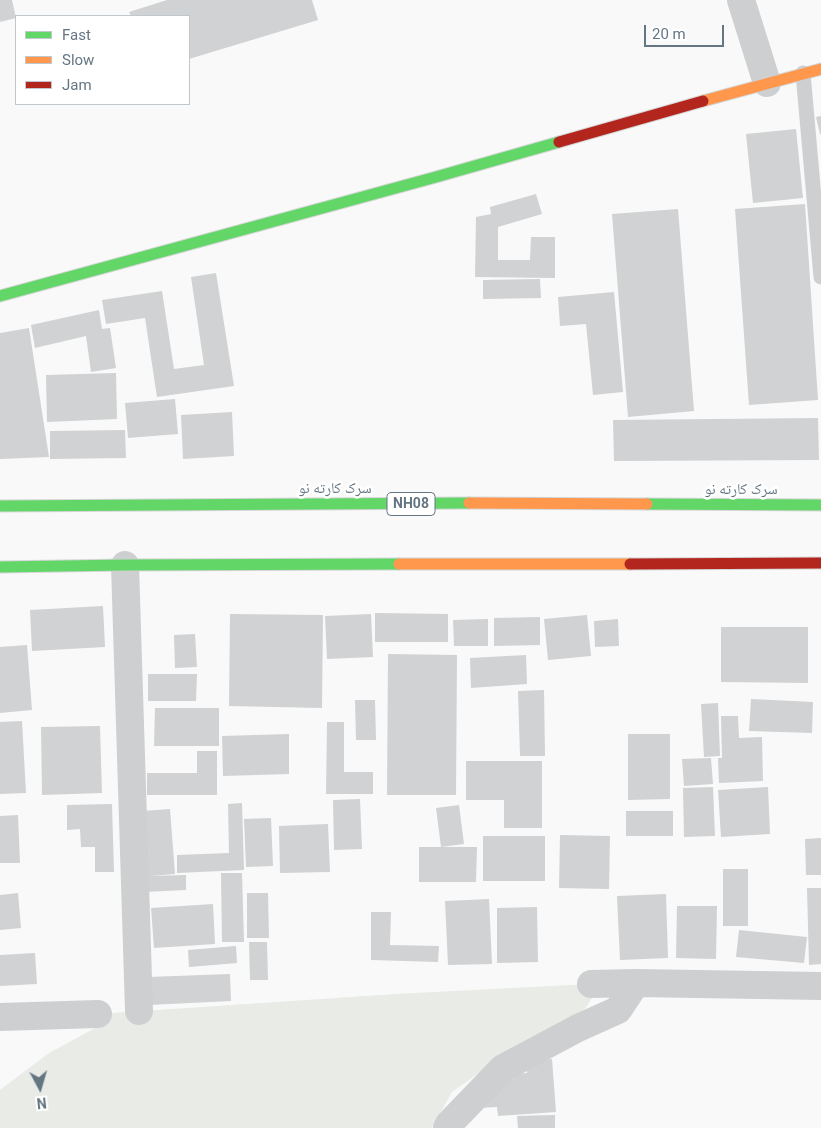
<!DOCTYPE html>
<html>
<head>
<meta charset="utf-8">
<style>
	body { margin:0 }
	#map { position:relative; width:821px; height:1128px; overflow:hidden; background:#f9f9f9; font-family:Roboto,sans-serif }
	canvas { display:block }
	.legend { position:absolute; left:15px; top:15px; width:175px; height:90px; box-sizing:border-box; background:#fff; border:1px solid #c1c8cd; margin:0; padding:6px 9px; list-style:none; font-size:15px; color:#657683 }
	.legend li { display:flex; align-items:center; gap:10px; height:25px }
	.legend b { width:25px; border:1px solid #c1c8cd }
	.north { position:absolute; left:15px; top:1063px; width:50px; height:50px; -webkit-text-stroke:4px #fff; paint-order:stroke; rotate:174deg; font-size:14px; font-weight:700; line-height:20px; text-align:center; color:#657683 }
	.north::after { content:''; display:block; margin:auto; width:18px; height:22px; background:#657683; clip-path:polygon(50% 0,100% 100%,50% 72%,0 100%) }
	.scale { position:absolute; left:644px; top:25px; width:80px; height:22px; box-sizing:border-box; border:2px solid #657683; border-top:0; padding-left:6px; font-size:15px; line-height:18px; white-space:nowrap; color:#657683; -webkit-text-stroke:4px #fff; paint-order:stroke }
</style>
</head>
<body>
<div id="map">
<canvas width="821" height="1128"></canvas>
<ul class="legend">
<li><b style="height:6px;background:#63d668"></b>Fast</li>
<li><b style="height:6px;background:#ff974d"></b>Slow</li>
<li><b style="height:6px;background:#b3261e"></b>Jam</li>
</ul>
<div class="north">N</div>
<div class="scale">20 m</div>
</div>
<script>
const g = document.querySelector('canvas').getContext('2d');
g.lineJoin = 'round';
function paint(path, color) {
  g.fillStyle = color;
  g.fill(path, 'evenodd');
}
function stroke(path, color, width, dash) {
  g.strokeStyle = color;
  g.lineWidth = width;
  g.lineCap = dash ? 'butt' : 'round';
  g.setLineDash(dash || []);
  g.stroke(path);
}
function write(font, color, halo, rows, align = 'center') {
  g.font = font + ' Roboto,"Noto Naskh Arabic",sans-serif';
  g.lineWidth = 5;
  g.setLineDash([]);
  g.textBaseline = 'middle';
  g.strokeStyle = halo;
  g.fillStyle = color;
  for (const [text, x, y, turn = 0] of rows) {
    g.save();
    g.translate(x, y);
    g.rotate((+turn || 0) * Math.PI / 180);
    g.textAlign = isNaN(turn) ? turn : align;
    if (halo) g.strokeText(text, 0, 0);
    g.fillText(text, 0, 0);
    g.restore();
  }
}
paint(new Path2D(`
	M591,984L592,998L585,1009L506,1054L452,1092L432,1128H0V1090L49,1053L97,1027L98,1014L396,994Z`), '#e8ebe6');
paint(new Path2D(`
	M0,0H12L16,18L0,22Z
	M167,0H312L318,20L189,59V16H131L129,12Z
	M821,116V134H820L816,117Z
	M796,129L803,198L753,203L746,134Z
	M536,194L542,214L498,227V260H530L531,237H555V278L475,277L476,217L491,214L490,207Z
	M805,204L818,400L749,405L735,209Z
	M678,209L694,411L628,417L612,214Z
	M216,273L234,386L157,397L145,318L106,324L102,300L162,291L174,369L204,365L191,277Z
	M540,279L541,298L483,299V280Z
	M614,292L623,392L593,395L586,324L560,326L558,297Z
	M99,310L102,329L110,328L116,368L91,372L86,336L35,348L31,325Z
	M29,328L49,457L0,459V333Z
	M116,373L117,419L47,422L46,375Z
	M175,399L178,434L128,438L125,403Z
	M232,412L234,456L183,459L181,415Z
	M818,418L819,460L614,461L613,420Z
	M125,430L126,458L50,459V431Z
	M103,606L105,647L32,651L30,610Z
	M375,613L448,614V642H375Z
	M230,614L323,615L322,708L229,706Z
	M371,614L373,657L327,659L325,616Z
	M587,615L591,656L548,660L544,619Z
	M540,617V645L494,646V618Z
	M488,619V646H454L453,620Z
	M618,619L619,646L595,647L594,621Z
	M721,627H808V683L721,682Z
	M195,634L197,667L175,668L174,635Z
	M27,645L32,710L0,713V647Z
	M388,654L457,655L456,795H387Z
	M526,655L527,684L471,688L470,658Z
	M148,674H197L196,701H148Z
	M544,690L545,756H520L518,691Z
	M751,699L813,702L812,733L749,731Z
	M355,700H375L376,740H356Z
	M718,703L720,756L704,757L701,704Z
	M155,708H219V746H154Z
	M721,716H738L739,738L762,737L763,781L719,783L718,758H722Z
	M22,721L26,793L0,794V722Z
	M327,722H344V772H373V794H326Z
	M100,726L102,793L42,795L41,727Z
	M289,734V774L223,776L222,736Z
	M628,734H670V799L628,800Z
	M197,751H217V795H147V773H197Z
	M711,758L713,784L684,786L682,759Z
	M466,761H542V828H504V800H466Z
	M713,787L715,836L684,837L683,788Z
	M768,787L770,834L721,837L718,790Z
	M360,799L362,849L334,850L333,800Z
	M242,803L244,870L177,873V855L229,853L228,804Z
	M112,804L114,872H95V847H81L80,829L67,830V805Z
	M459,805L464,844L441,847L436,808Z
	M170,809L175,874L150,876L186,875V890L144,892L142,811Z
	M626,811H673V836H626Z
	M18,815L20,863H0V816Z
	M271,818L273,866L246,867L244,819Z
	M328,824L330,872L280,873L279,826Z
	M560,835L610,836L609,889L559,888Z
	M483,836H545V881H483Z
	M821,838V875H806L805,839Z
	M419,847H477L476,882H419Z
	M723,869H748V926H723Z
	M221,873H242L244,942H222Z
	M807,888H821V964L809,965Z
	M18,893L21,928L0,930V895Z
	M247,893H268L269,938H247Z
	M666,894L668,958L620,960L617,896Z
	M489,899L492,964L448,965L445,901Z
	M213,904L215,944L154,948L151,908Z
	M677,906H717L716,959L676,958Z
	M537,907L538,962L497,963V908Z
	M371,912H391L390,945L439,946L438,962L371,960Z
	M739,930L807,937L804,963L736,957Z
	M249,942H267L268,980H250Z
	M236,946L237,963L189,967L188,950Z
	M35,953L37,984L0,986V955Z
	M230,974L231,1001L149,1005L148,977Z
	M552,1059L556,1112L498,1116L497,1107L478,1108L495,1080L513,1079V1074L527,1073V1061Z
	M555,1115V1128H518L517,1116Z`), '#d0d2d3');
const fast = new Path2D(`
	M0,296L436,177L559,142
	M647,504L821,505
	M0,506L469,503
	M0,567L125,565L399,564`);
const slow = new Path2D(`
	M703,101L821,69
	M469,503L647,504
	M399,564H630`);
const jam = new Path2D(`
	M559,142L703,101
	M630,564L821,563`);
stroke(fast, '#d5d6d7', 13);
stroke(slow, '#d5d6d7', 13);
stroke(jam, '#d5d6d7', 13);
stroke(new Path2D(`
	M803,73L821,277`), '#cecfd0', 15);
stroke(new Path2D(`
	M741,0L767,83
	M125,565L139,1011
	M591,984L636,983L821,986
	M0,1017L98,1014
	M447,1128L449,1124L503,1068L578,1028L618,1010L636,983`), '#cecfd0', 28);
stroke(fast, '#63d668', 11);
stroke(slow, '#ff974d', 11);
stroke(jam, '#b3261e', 11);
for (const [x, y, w] of [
	[411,504,48]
]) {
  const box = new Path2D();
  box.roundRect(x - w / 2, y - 11.5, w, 23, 4);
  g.fillStyle = '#fff';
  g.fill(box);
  stroke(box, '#657683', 1);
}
write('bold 14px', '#657683', null, [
	["NH08",411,504]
]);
write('15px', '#657683', '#fff', [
	["سرک کارته نو",335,489],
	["سرک کارته نو",741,490]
]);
</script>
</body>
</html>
